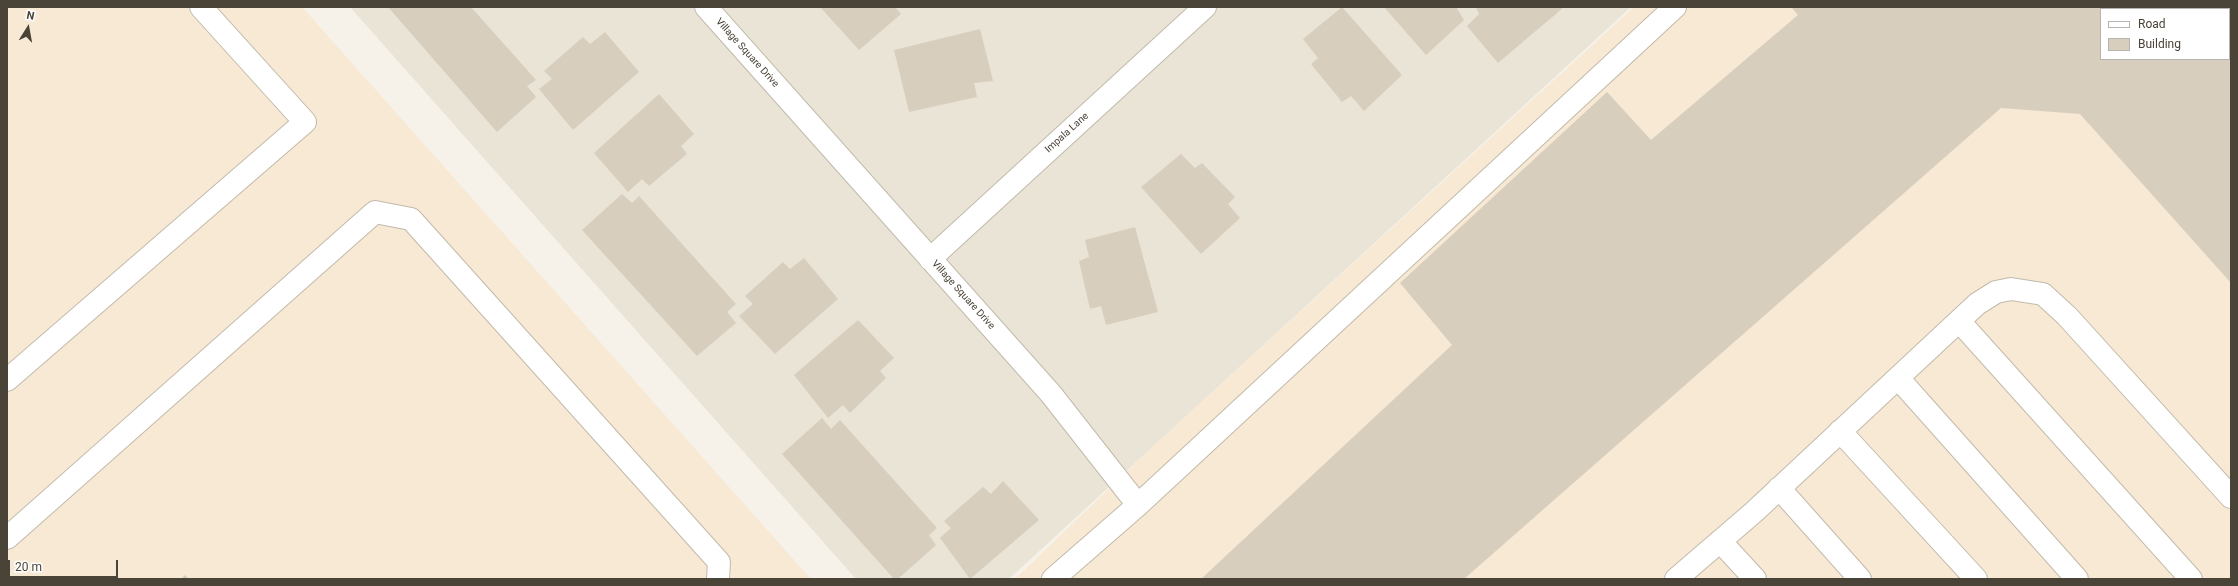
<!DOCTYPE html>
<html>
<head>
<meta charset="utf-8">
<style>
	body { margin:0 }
	#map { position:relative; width:2238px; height:586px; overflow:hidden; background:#f6f2ea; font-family:Roboto,sans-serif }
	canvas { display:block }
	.frame { position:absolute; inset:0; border:8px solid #4a4337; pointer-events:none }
	.legend { position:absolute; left:2100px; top:8px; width:130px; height:52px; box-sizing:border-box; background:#fff; border:1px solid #b7b4af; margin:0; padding:5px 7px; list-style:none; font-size:12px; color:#4a4337 }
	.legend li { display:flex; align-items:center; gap:8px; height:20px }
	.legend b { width:20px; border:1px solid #b7b4af }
	.north { position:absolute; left:8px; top:8px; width:40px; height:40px; -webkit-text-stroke:3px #fff; paint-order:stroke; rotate:11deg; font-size:11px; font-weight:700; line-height:16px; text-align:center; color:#4a4337 }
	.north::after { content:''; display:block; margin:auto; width:14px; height:18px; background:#4a4337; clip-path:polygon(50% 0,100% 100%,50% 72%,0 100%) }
	.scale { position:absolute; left:8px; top:560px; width:110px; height:18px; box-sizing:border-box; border:2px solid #4a4337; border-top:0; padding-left:5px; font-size:12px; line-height:14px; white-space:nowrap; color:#4a4337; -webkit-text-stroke:3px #fff; paint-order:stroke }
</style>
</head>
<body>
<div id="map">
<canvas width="2238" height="586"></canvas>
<div class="frame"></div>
<ul class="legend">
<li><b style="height:5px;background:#fff"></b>Road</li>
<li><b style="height:11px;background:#d8cebe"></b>Building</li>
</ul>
<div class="north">N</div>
<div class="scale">20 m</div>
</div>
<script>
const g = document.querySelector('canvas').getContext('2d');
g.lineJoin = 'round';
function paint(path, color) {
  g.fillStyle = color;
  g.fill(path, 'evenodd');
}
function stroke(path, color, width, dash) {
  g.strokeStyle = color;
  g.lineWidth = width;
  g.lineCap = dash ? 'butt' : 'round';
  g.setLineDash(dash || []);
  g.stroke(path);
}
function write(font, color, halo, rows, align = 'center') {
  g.font = font + ' Roboto,sans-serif';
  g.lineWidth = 3;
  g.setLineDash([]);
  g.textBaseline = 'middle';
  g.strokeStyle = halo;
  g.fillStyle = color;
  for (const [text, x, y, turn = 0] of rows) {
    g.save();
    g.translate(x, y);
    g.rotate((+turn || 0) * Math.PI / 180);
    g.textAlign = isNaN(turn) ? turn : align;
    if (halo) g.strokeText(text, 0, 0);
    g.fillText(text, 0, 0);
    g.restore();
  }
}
paint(new Path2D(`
	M350,7H1631L1009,579H856Z`), '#eae4d7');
paint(new Path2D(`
	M7,7H302L811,579H7Z
	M1634,7H2231V579H1015L1163,437ZM2101,9H2229V59H2101Z`), '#f8e9d4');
paint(new Path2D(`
	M388,7H471L536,80L527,86L536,97L497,132Z
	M820,7H895L901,14L859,50Z
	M1342,7L1402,75L1364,111L1351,96L1342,102L1311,64L1318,58L1303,39Z
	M1384,7H1456L1464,20L1426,55Z
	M1476,7H1564L1498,63L1467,26L1479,14Z
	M1791,7H2231L2229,9H2101V59H2229V18L2231,21V283L2080,114L2001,108L1464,579H1201L1452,345L1400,283L1607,92L1651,140L1798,15Z
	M980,29L993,81L974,83L977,97L909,112L894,50Z
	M605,32L639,72L573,130L539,89L552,79L544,71L583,37L590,44Z
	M659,94L694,134L681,146L687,154L649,186L642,179L628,192L594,153Z
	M1181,154L1195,168L1202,163L1235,197L1228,204L1240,218L1201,254L1141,187Z
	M622,194L632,203L639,196L736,304L727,312L736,323L697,356L582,230Z
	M1135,227L1158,312L1106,325L1101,306L1090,309L1079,261L1089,257L1085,240Z
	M804,258L838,299L775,354L739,316L753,304L745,296L783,262L790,269Z
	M858,320L894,358L880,371L886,378L850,413L843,405L828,418L794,375Z
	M822,418L831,429L840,420L937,528L929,535L936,545L898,579H894L782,454Z
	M1003,481L1039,520L970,579L940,538L951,528L944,521L983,487L991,494Z
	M185,575L189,579H181Z`), '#d8cebe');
const minor = new Path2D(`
	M706,7L1051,394L1138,505
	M930,259L1205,7
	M1959,321L2191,579
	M1898,378L2077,579
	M7,380L305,122L201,7
	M1840,431L1976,579
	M1779,488L1860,579
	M7,538L375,212L411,219L719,562L718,579
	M1720,541L1755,579
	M1053,579L1138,505L1675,7
	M1676,579L1754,512L1977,304L1996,292L2011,289L2043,294L2067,316L2231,497`);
stroke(minor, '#c2baab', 24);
stroke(minor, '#fff', 22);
write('10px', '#4a4337', '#fff', [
	["Village Square Drive",747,53,48],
	["Impala Lane",1067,133,-42],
	["Village Square Drive",963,295,48]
]);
</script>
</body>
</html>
